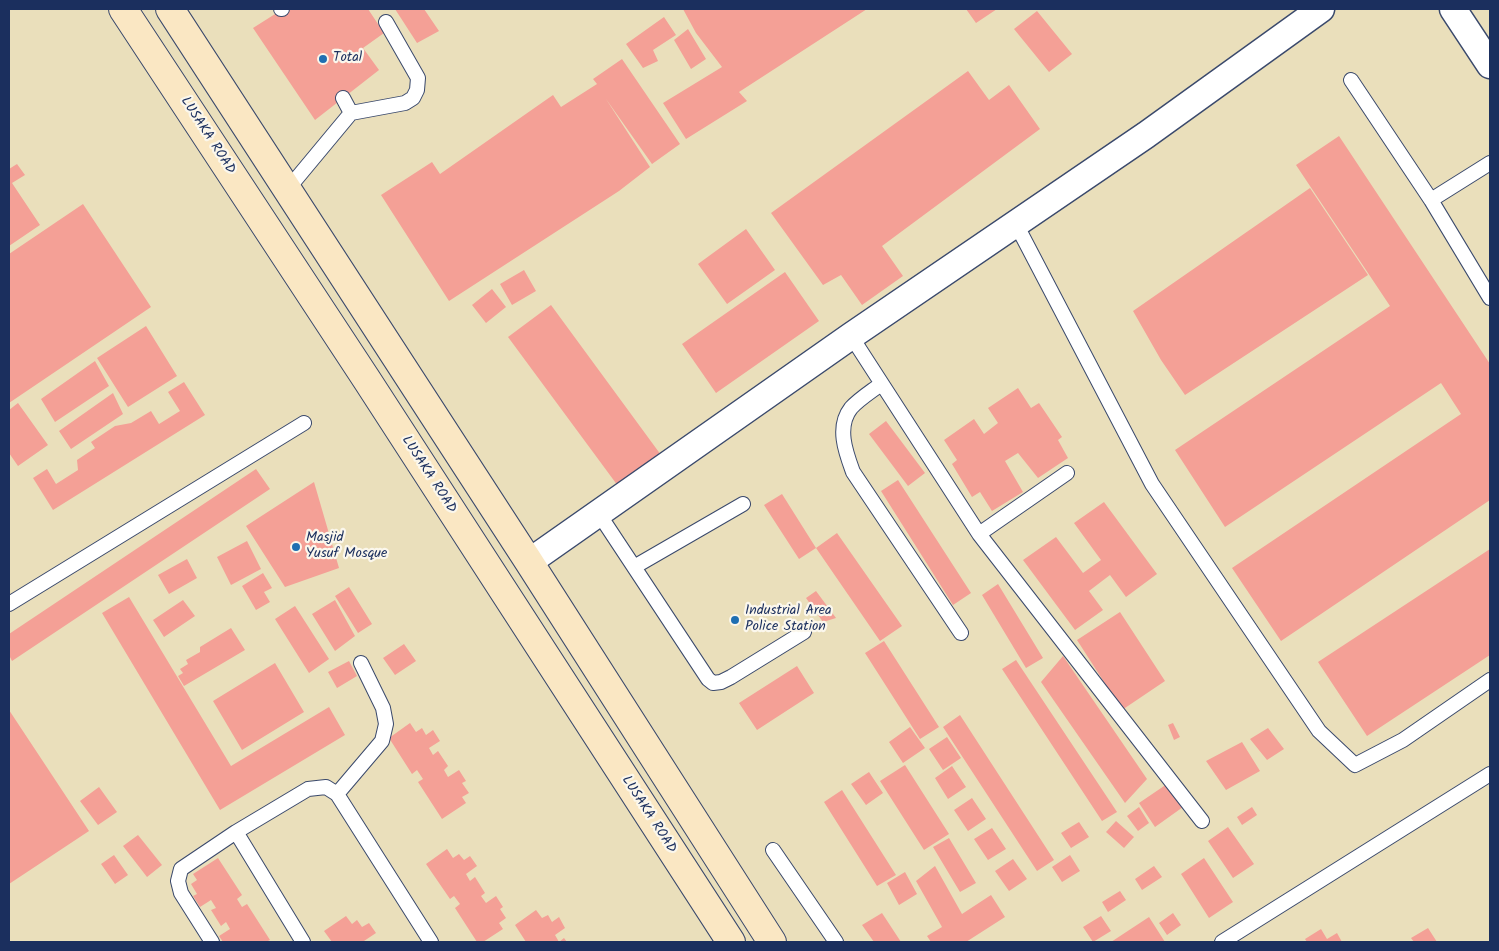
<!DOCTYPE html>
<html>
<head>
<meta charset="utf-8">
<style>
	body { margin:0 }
	#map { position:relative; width:1499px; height:951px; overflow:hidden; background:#eadfbb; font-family:Kalam,sans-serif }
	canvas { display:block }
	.frame { position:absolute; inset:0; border:10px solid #1b2f5e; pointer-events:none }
</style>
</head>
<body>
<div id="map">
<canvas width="1499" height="951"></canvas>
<div class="frame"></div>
</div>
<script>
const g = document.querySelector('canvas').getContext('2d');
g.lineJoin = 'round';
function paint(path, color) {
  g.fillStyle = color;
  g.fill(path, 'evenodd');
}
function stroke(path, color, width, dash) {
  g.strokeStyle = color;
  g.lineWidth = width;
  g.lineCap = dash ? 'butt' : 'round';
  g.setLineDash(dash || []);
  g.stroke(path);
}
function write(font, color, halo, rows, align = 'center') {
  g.font = font + ' Kalam,sans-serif';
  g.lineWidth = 4.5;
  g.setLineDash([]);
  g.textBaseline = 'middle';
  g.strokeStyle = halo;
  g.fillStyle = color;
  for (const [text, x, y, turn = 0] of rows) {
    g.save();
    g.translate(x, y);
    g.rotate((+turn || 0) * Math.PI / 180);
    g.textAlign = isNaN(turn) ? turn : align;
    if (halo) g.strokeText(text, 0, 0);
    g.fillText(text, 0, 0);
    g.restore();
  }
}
paint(new Path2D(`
	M283,9H368L384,33L363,48L379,70L315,120L253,28Z
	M395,9H424L439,31L417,43Z
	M683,9H867L739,92L747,101L686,139L663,103L722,67L696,33Z
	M966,9H997L976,23Z
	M1037,11L1072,54L1049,72L1014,29Z
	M664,17L676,35L653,50L658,61L643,68L626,44Z
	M688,29L706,59L691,69L674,40Z
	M622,59L680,144L652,164L606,99L650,167L619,191L449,301L381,195L432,162L440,174L553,95L561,107L597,84L593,79Z
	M968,71L989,100L1009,85L1040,129L882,246L903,276L862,305L841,275L823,285L771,213Z
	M1339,136L1490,364V500L1281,641L1232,568L1461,414L1441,383L1225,527L1175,450L1390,306L1296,165Z
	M17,164L25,175L12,183L40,225L9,246V169Z
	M1310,188L1368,275L1185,395L1161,360L1133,311Z
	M83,204L151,307L9,403V254Z
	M746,229L775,270L727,304L698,264Z
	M524,270L536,291L512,305L500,284Z
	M785,272L819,321L716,393L682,344Z
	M492,289L506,307L486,323L472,305Z
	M551,305L661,455L618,486L508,337Z
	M146,326L177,376L128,407L97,358Z
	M95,361L109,386L55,422L41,399Z
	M184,382L205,415L53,510L33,478L47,469L56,484L78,470L77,460L95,448L91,442L115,426L131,423L151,411L159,424L180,411L168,392Z
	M1018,388L1031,408L1039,403L1062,437L1058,440L1068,458L1038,478L1018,453L1005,461L1023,492L992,511L980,492L972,497L952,464L957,460L944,440L974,419L984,434L998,423L988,408Z
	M113,393L123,414L71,449L59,431Z
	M18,403L48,445L18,466L9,453V410Z
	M886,421L925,473L908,486L869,434Z
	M256,469L270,489L12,661L9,655V634Z
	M898,480L971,593L953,605L881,491Z
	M314,482L339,568L285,587L246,526Z
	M782,494L816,548L799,559L764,505Z
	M1104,502L1157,574L1126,597L1110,575L1089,591L1103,610L1075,630L1023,560L1056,537L1083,573L1101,560L1074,523Z
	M837,533L902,626L880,641L816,548Z
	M247,541L261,569L231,585L217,557Z
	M1490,549V655L1367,736L1318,662Z
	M187,559L197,578L169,594L158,575Z
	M263,573L272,588L264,592L270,602L256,610L242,586Z
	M998,584L1043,658L1026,668L982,595Z
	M349,587L372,624L358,633L335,596Z
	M816,591L836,618L823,622L806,598Z
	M129,597L231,766L329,707L345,735L220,810L102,613Z
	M183,600L195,616L164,637L153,620Z
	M335,600L355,636L335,651L312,614Z
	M295,606L329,659L309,673L275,619Z
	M1120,612L1165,681L1122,710L1077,640Z
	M231,628L245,650L184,686L178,676L183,673L180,669L188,664L186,660L200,652V647Z
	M884,641L939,727L920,739L865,653Z
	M404,644L416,661L395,675L383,658Z
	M1063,656L1147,779L1125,803L1041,682Z
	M1016,660L1117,812L1102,821L1002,669Z
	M349,661L357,676L337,688L328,672Z
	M275,663L304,712L242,750L213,701Z
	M797,666L814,693L757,730L739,703Z
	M9,710L89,831L9,884Z
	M960,715L1054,860L1037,871L943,727Z
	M410,723L416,732L422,728L426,735L433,730L440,741L429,748L433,755L438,751L448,766L444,770L448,777L459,770L466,781L462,783L469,793L462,797L466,803L442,819L418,782L423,779L417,770L412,774L389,738Z
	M1173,723L1180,737L1174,740L1168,725Z
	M910,727L925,748L903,763L889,742Z
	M1268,728L1284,749L1267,760L1250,739Z
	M947,737L961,758L943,770L929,749Z
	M1242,742L1260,771L1226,790L1206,761Z
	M905,765L949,834L924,850L880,781Z
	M952,766L966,787L948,799L935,778Z
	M869,772L883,793L866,805L851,784Z
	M1167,784L1183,807L1155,827L1139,803Z
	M99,787L117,812L98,825L80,801Z
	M842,790L896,875L877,886L824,802Z
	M972,798L986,819L968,831L954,810Z
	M1139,807L1149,823L1138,831L1127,816Z
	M1252,807L1257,815L1242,825L1237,817Z
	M1116,821L1134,837L1124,848L1106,832Z
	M1079,822L1089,837L1071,848L1061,833Z
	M1228,827L1254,864L1233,878L1208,841Z
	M992,828L1006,849L988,860L974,839Z
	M138,835L162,865L147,877L123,846Z
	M949,838L976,883L960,892L933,847Z
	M447,849L453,858L459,854L464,860L470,856L477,866L466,874L470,881L475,877L485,893L481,896L486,903L496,896L503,907L500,909L506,918L499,923L503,929L483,942H477L455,908L460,904L454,896L450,899L426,864Z
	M114,855L128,875L115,884L101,864Z
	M1070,855L1080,871L1062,882L1052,867Z
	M218,858L242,895L237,899L242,907L247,904L270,940L266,942H223L219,936L230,929L226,922L221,926L211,910L216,908L211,900L200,907L193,896L197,894L191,884L197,880L193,874Z
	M1204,858L1233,902L1209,918L1181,874Z
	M1013,859L1027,879L1009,891L995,871Z
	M935,866L962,914L991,895L1005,917L966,942H931L927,936L942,927L916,881Z
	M1154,866L1162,877L1142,890L1135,879Z
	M905,872L917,894L899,905L887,883Z
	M1120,891L1126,900L1108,912L1102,902Z
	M536,910L542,918L548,915L552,922L559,917L565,928L555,935L559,942L564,938L567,942H526L515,925Z
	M882,913L901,942H874L862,925Z
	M1173,913L1181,925L1167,935L1159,923Z
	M346,916L352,924L357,920L362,927L369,923L376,933L364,941L365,942H332L324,931Z
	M1101,916L1111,931L1093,942L1083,927Z
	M1149,917L1165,942H1111Z
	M1428,928L1437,942H1414L1411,938Z
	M1321,929L1327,939L1337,933L1342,942H1307L1305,939Z`), '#f4a096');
const service = new Path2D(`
	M281,9H282
	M1351,80L1431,200L1490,298
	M351,113L405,103L413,98L417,90L418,78L386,22
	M287,190L351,113L343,98
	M1431,200L1490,163
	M1016,224L1152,484L1319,731L1355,765L1403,740L1490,680
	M851,336L979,534L1202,821
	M881,384C872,391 859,399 851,408C836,427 846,453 853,472L961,633
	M599,514L708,679L713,683L721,682L731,677L804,632
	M979,534L1067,473
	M634,567L743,504
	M9,604L304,423
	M337,794L382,741L386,724L383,708L361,663
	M236,832L303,942
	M773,850L836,942
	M212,942L181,893L178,881L181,869L236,832L308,789L326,787L337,794L431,942
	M1222,942L1490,774`);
const minor = new Path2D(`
	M1453,9L1490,65
	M529,562L851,336L1146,135L1321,9`);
const secondary = new Path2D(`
	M123,9L367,380L731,942
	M170,9L529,562L772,942`);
stroke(service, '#3a496c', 16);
stroke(minor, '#3a496c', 29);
stroke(secondary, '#3a496c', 30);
stroke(service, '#fff', 14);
stroke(minor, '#fff', 26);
stroke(secondary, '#fae7c3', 28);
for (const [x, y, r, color] of [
	[323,59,5,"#1f6fb2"],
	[296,547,5,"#1f6fb2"],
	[735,620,5,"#1f6fb2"]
]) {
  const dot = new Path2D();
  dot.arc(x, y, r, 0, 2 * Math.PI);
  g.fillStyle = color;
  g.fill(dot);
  stroke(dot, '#fbf7ec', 2);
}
write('14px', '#1b2f5e', '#fbf7ec', [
	["Total",333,59],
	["Masjid",306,539],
	["Yusuf Mosque",306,555],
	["Industrial Area",745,612],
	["Police Station",745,628]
], 'left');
write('14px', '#1b2f5e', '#fbf7ec', [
	["LUSAKA ROAD",207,136,57],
	["LUSAKA ROAD",428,475,57],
	["LUSAKA ROAD",648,815,57]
]);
</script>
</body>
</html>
